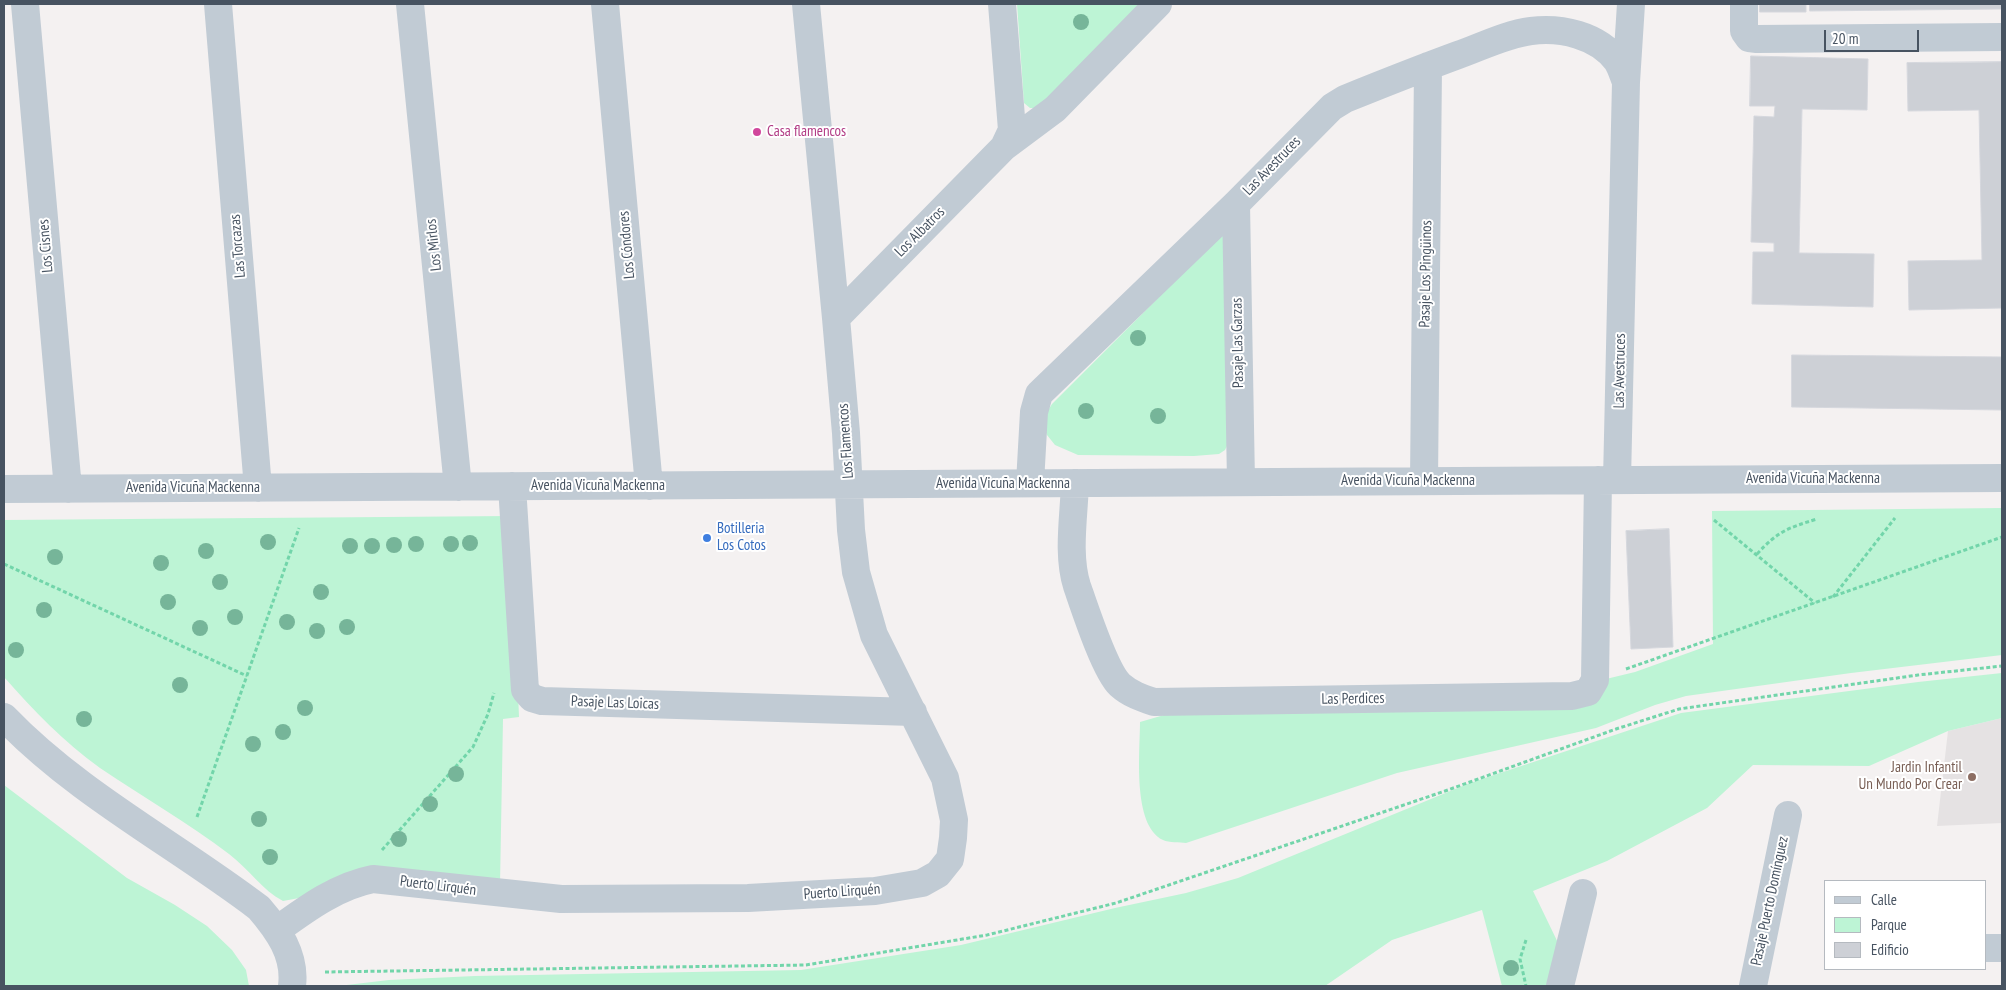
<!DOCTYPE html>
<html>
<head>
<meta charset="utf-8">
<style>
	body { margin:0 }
	#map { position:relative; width:2006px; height:990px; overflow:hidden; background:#f4f1f1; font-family:"PT Sans Narrow",sans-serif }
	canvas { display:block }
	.frame { position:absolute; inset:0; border:5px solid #475361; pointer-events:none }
	.legend { position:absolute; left:1824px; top:880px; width:162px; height:90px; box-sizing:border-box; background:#fff; border:1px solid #b5bac0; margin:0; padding:6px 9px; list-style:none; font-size:15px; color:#475361 }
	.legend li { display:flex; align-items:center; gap:10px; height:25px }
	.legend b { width:25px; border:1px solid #b5bac0 }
	.scale { position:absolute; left:1824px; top:30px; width:95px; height:22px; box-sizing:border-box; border:2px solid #475361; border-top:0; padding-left:6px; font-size:15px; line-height:18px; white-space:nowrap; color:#475361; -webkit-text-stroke:4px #fff; paint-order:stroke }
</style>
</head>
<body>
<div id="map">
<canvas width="2006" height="990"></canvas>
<div class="frame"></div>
<ul class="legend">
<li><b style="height:6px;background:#c1cbd4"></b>Calle</li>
<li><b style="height:14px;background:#bdf4d5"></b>Parque</li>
<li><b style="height:14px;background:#cdd0d6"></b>Edificio</li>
</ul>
<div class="scale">20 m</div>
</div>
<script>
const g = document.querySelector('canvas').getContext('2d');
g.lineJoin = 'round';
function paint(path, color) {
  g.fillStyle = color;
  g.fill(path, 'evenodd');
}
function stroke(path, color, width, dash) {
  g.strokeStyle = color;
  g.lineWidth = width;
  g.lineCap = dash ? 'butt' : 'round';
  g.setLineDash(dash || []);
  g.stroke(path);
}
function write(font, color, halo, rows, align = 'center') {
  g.font = font + ' "PT Sans Narrow",sans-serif';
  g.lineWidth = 4;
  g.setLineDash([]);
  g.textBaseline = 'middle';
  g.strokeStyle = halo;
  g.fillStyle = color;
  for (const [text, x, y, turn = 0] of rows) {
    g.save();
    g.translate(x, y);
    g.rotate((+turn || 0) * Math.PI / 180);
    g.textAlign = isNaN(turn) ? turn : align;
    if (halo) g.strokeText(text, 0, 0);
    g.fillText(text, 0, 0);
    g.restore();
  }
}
paint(new Path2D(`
	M2002,718V823L1937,826L1948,731Z`), '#e5e2e3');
paint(new Path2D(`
	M1017,4H1143L1038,108H1030L1024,103Z
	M1223,233L1229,442L1225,450L1219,454L1194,456L1078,455L1055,445L1047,435L1043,426L1045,415L1052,404Z
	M2002,508V655L1851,673L1686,696L1655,705L1596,728L1397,773L1186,843C1180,842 1169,843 1163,840C1132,825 1140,752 1140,722L1171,713L1568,707L1606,679L1635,672L1713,644L1712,511Z
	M511,516L519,717L503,719L500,884L428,874L283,901C262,890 249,869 229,854C188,823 143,797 100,768C64,742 33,710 4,677V520Z
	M2002,673V718L1948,731L1869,766L1753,765L1707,808L1607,861L1533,891L1561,949L1553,986H1502L1482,910L1392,940L1325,986H338L389,980L475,976L801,970L961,945L1115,908L1186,893L1238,878L1470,783L1681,713L1918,682Z
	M4,785L127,878L175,905L207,926L232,950L246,970L249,986H4Z`), '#bdf4d5');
const building = new Path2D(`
	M1760,4H1806V12H1760Z
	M1810,4H2002V9L1810,11Z
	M1751,56L1868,59L1867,110L1802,109L1799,253L1874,254L1873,307L1752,304L1753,252H1774V243L1751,242L1754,116L1774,117L1775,106H1750Z
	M2002,62V308L1909,310L1908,261L1982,260L1979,110L1908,111L1907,63Z
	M1792,355L2002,357V410L1792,407Z
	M1669,529L1673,647L1631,649L1626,531Z`);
paint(building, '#cdd0d6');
stroke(building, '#d5d7dd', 1);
stroke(new Path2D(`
	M1714,520L1815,603
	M1757,554C1778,531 1788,528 1817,519
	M4,564L247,676
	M1833,597L1895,518
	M1626,669L2002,537
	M197,817L299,528
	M382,850L473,747L488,714L494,693
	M1526,940L1520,959L1526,986
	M325,972L806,965L987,935L1116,903L1445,791L1616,729L1679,709L1918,675L2002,666`), '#72d5aa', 3, [4, 2.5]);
stroke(new Path2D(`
	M25,4L68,489
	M218,4L258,488
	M410,4L458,487
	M605,4L649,486
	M1744,4V31L1749,38L1757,39L2002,37
	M1626,82L1631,4
	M1004,147L1055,109L1158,4
	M1236,204L1241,482
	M836,318L1004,147L1012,130L1002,4
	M1424,481L1428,66
	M1030,483L1034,412L1039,394L1236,204L1332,107L1345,99C1382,84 1420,69 1458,55C1481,47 1506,34 1531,31C1560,27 1598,35 1617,61C1621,67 1623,75 1626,82L1617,480
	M1075,483C1074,516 1067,555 1077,586C1085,609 1105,671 1120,685C1130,694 1142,698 1154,702L1572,696L1588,692L1595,680L1598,480
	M512,486L525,690L532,698L542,701L913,712
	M4,489L2002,478
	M4,717C78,794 175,844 259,908C278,930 296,955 292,986
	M277,930C306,909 337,886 373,879L561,899L748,898L875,891L922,883L938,874L950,859L953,838L954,820L945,778L874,635L856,572L851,530L846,433L836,318L806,4
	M1985,948H2002
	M1560,986L1583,893
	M1753,986L1788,815`), '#c1cbd4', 28);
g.fillStyle = '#76b599';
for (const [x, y] of [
	[1081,22],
	[1138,338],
	[1086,411],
	[1158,416],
	[268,542],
	[470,543],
	[416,544],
	[451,544],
	[394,545],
	[350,546],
	[372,546],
	[206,551],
	[55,557],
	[161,563],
	[220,582],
	[321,592],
	[168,602],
	[44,610],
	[235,617],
	[287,622],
	[347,627],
	[200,628],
	[317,631],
	[16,650],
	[180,685],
	[305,708],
	[84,719],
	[283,732],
	[253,744],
	[456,774],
	[430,804],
	[259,819],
	[399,839],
	[270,857],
	[1511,968]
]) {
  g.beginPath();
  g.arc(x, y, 8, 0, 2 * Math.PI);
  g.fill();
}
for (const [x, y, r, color] of [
	[757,132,5,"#d1479c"],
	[707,538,5,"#3f7fe0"],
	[1972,777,5,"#8d6e63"]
]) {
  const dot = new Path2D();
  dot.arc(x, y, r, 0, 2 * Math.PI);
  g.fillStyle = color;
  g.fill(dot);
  stroke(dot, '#fff', 2);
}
write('15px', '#b23c85', '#fff', [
	["Casa flamencos",767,132]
], 'left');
write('15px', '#475361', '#fff', [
	["Las Avestruces",1272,166,-46],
	["Los Albatros",920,232,-45],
	["Los Mirlos",434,245,-96],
	["Los Cóndores",627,245,-95],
	["Los Cisnes",46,246,-95],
	["Las Torcazas",238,246,-95],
	["Pasaje Los Pingüinos",1426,274,-89],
	["Pasaje Las Garzas",1238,343,-91],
	["Las Avestruces",1620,371,-89],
	["Los Flamencos",846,441,-94],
	["Avenida Vicuña Mackenna",1813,479],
	["Avenida Vicuña Mackenna",1408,481],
	["Avenida Vicuña Mackenna",1003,484],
	["Avenida Vicuña Mackenna",598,486],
	["Avenida Vicuña Mackenna",193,488],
	["Las Perdices",1353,699,-1],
	["Pasaje Las Loicas",615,703,2],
	["Puerto Lirquén",438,886,7],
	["Puerto Lirquén",842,892,-4],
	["Pasaje Puerto Domínguez",1770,901,-78]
]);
write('15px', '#366cbe', '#fff', [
	["Botilleria",717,529],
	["Los Cotos",717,546]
], 'left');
write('15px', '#785e54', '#fff', [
	["Jardin Infantil",1962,768],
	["Un Mundo Por Crear",1962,785]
], 'right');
</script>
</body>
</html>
